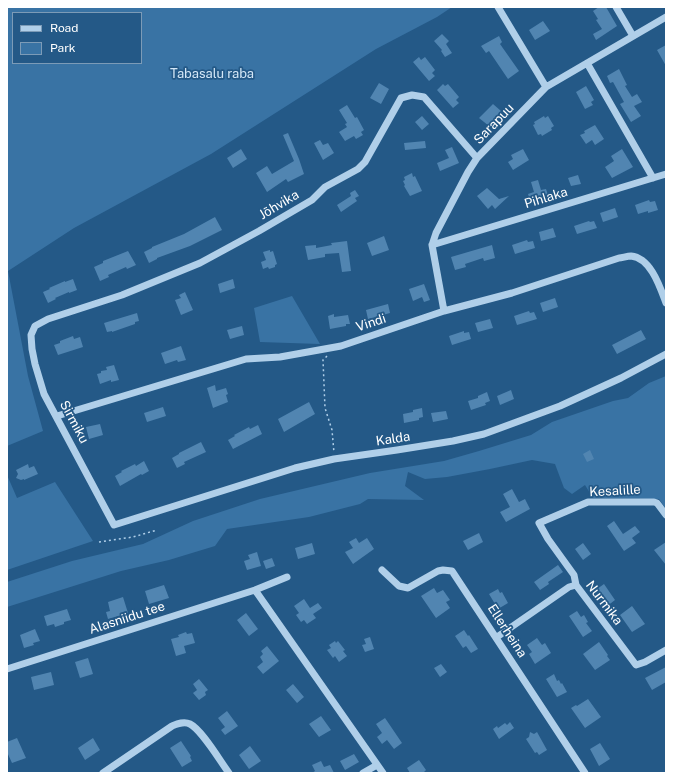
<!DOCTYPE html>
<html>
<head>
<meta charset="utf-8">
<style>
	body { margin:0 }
	#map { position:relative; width:673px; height:780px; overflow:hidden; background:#245987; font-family:"Public Sans",sans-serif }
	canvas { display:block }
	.frame { position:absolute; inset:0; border:8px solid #fff; pointer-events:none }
	.legend { position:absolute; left:12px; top:12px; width:130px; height:52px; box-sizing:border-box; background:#245987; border:1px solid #7c9bb7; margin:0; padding:5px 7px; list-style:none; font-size:12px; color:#fff }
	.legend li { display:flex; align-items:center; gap:8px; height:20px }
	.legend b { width:20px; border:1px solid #7c9bb7 }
</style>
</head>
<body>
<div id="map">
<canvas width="673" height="780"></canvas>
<div class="frame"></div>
<ul class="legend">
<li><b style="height:5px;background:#b0cfe9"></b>Road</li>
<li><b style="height:11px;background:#3973a4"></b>Park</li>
</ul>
</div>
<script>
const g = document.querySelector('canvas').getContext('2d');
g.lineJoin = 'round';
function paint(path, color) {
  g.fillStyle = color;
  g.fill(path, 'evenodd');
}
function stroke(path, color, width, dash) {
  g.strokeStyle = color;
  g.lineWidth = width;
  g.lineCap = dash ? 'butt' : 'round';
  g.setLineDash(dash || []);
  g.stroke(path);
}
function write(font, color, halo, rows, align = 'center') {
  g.font = font + ' "Public Sans",sans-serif';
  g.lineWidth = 3.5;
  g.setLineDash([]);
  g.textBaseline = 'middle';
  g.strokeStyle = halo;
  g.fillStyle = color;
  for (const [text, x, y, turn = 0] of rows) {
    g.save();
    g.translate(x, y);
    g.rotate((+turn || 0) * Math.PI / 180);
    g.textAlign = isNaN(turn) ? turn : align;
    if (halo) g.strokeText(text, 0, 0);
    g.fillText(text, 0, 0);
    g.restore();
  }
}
paint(new Path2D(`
	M7,7H452L437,17L376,49L211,154L74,228L8,271L28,376L43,431L7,446ZM13,13H141V63H13Z
	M292,296L320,344L260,342L254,308Z
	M666,376V509L659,499L593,498L585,485L572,494L564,488L555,464L532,460L490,469L447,477L425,479L408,472L405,486L424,500L368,499L360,504L309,517L227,529L215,546L169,560L121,571L7,607V582L72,561L143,544L193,521L260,499L370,473L444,461L479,451L531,435L552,422L613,401L628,398L649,383Z
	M7,475L17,498L55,482L93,541L7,570Z`), '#3973a4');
paint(new Path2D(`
	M599,7H606L617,26L596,40L593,34L602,29L596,20L598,19L593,11Z
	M543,21L550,31L535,40L529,30Z
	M442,34L449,41L446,44L452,53L445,57L441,51L442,50L434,41Z
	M499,36L502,42L500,44L519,71L508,79L489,51L486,53L481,46Z
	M666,45V66L657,50Z
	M419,57L421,60L425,57L435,70L432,73L435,76L429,81L413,62Z
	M619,69L627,85L625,86L632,97L637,94L642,102L634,106L641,116L631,122L620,104L624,102L613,82L610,83L607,76Z
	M379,83L389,89L381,104L370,98Z
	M443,84L445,86L448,84L459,97L456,100L459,103L453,108L437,90Z
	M586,86L594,100L591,102L593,105L585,109L576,92Z
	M493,104L501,111L489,126L479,118Z
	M347,105L355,118L357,117L364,130L361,132L363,135L356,139L354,136L345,141L339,132L347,127L345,124L347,123L339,110Z
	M422,116L429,124L422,130L415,122Z
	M544,116L545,118L548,116L554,126L551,128L552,130L542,136L541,134L538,135L533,125L535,124L534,122Z
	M595,125L604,139L595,145L592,140L586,144L580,135L585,133L584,131Z
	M288,133L299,159L304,174L288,182L286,179L267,192L256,173L267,166L272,174L294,161L283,135Z
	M320,140L323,145L328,143L334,153L323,160L314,143Z
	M425,141L426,148L405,150L404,143Z
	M452,147L459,163L440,171L437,163L449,158L445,150Z
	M241,149L247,159L233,168L227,158Z
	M523,149L529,160L513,170L508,162L513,159L511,155Z
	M622,149L633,167L612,178L605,167L614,161L611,156Z
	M412,173L413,177L415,176L422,191L410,196L404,186L405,185L403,181L405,180L404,177Z
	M578,175L581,184L571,186L568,178Z
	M538,180L541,190L546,189L548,195L530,200L528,194L534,192L531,182Z
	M487,188L499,199L509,196L495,209L492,205L488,209L477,196Z
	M355,190L359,196L355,198L357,201L341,212L337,205L351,196L350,193Z
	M649,200L650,202L655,201L658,210L648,213V211L638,214L635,205Z
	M615,208L618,217L603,222L600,213Z
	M215,217L222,230L190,246L157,258V259L149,263L144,252L152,248V247L184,234Z
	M589,221L590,222L594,221L597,228L577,234L574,226Z
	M553,228L556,237L541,241L539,232Z
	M384,236L389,250L372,256L367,243Z
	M527,240L528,242L533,241L535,248L515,254L512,245Z
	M347,241L351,271L342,272L339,253L325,254V257L308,260L305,246L316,245V248L332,245L331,243Z
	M492,245L495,258L484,261L483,258L465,264L466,267L455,270L451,257Z
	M270,250V252L273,251L277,264L275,265V267L269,269L268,267L263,269L261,262L266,260L263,252Z
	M128,251L136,265L127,269L126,267L108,275L109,277L100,281L94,267L103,263V261Z
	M73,279L77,290L69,293V292L55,298L56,299L48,303L43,292L50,289L49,288L65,281V282Z
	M233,279L235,288L220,293L218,284Z
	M424,284L430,300L424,302L422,297L413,301L409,289Z
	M185,292L193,310L181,315L175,300L181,298L179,295Z
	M555,298L558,307L543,312L540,303Z
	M388,304L390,313L368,319L366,310Z
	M529,311L530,313L534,312L537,319L517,325L514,316Z
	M137,313L139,321L135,322V324L112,332V331L107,332L104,323Z
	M334,314V317L348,315L350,324H346V326L330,329L328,316Z
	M490,319L493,328L478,332L475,323Z
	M242,326L244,335L230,339L227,330Z
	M641,330L646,339L617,354L612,345Z
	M464,331V333L469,332L471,339L452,345L449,336Z
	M73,336L74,339L80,337L83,347L58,355L54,345L60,343V341Z
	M181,346L186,360L178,362L177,360L165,364L161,353Z
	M114,365L119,380L111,382V380L100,384L97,374L101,373V371L107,370L106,367Z
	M215,385L216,391L226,388L228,394L226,395L228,402L213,408L207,388Z
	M511,390L514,399L500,405L497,396Z
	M487,392L490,401L485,403L486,405L471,410L468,401L478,398V396Z
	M309,402L315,414L284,432L278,419Z
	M163,407L166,416L147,422L144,413Z
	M422,408L423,417L419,418V420L404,423L403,414L413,412V410Z
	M446,411L448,419L433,422L431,413Z
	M100,424L103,435L89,439L86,427Z
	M258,425L262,434L233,449L228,440L235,436L234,435L249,427L250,429Z
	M201,442L206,452L184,462L185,464L177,468L172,458L179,454V453Z
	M590,450L594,459L587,462L583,454Z
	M144,461L149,471L142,475L141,474L120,486L115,476L122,472L121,471L135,464L136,466Z
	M28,464L29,468L34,466L38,474L24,480V479L21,480L16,478L18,474L16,470Z
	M512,489L519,502L525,499L530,509L506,522L500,512L510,507L503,494Z
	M614,521L623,534L635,526L640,532L632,538L636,543L624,551L607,526Z
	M479,533L483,542L468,550L463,541Z
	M356,538L359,543L367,538L374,549L353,564L345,552L353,548L349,542Z
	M666,542V565L654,550Z
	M312,543L315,554L298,559L295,548Z
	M583,543L591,554L583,560L575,549Z
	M257,552L261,566L247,570L244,561L250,559L248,555Z
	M272,558L275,566L266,569L263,561Z
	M558,565L563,572L548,582L549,584L540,590L534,582Z
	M604,584L615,600L606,607L597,595L599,593L597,589Z
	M164,585L169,598L149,604L145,591Z
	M434,588L437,593L443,590L450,600L446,602L450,608L436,618L421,596Z
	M498,589L500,593L502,592L508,603L498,609L489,594Z
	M123,597L128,613L108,619L106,612L110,611L108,602Z
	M304,599L310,608L318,603L322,608L313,614L316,618L307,624L304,620L301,622L296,615L299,613L294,606Z
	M632,606L645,624L632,632L620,615Z
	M67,609L71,620L64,622V624L55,627L54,624L47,626L44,616Z
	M577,611L581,617L584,615L588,622L586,623L592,631L583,637L569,616Z
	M246,613L258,629L249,636L237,620Z
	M35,629L40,641L33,643L34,645L24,648L20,635Z
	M464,630L468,636L469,635L478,649L471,653L466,646L463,648L455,636Z
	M186,632L187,634L192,633L195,643L184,646L186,653L176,656L171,639L179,637L178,635Z
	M370,637L374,649L365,652L362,645L366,644L364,639Z
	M537,638L542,645L545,643L551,653L535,664L529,654L532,652L527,645Z
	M335,641L336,643L338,641L345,650L343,651L347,656L339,662L335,656L333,658L327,650L331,648L329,645Z
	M599,642L608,655L607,656L610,660L595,670L583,654Z
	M267,646L279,661L263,674L257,667L263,662L260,657L263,654L261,651Z
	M88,658L93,674L80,678L75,662Z
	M441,664L447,672L440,677L434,668Z
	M666,667V682L652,690L645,678Z
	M51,672L54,685L34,690L31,677Z
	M554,674L557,681L559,680L561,684L562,683L567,692L557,697L546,679Z
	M199,679L208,690L205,692L206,695L199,700L193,693L197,690L193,684Z
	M293,684L304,697L297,703L286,690Z
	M588,699L601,717L585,728L571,708L576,705L577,706Z
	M227,711L238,726L225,735L221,730L225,727L218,718Z
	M321,716L331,730L319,737L309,724Z
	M385,718L402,743L394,749L387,740L382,744L377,737L382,733L376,724Z
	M510,722L514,728L499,739L493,729L497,726L498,728L505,723L507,725Z
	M530,732L534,734L537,732L547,750L539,755L537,752L535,753L526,739L529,737Z
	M17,738L26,758L12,763L7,752V742Z
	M93,738L100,750L85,760L78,748Z
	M181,741L191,756L190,757L192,761L182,767L170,748Z
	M600,743L610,759L599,766L590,749Z
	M250,746L261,761L249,769L239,755Z
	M354,754L359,762L345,770L340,761Z
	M419,760L426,770L423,773H410L407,768Z
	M321,761L324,767L330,765L334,773H312L315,771L312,765Z`), '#5185b1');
stroke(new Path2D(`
	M327,356L323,360L325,408L332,430L334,453
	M99,542L133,537L157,530`), '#b0cfe9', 1.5, [2, 3]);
stroke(new Path2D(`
	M498,7L546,87
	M616,7L633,36
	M587,63L653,178
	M477,158L424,97L412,95L401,98L365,162L358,169L325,187L312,200L259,231L200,263L122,295L48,319L35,326L31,335L32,349L35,364L44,394L114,525L295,468L334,459L397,450L453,441L484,434L560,406L621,378L666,354
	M432,245L666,174
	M444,311L432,245L436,233L468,172L477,158L546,87L666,17
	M57,416L246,359L280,357L341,346L444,311L512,293L619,258C622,258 627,256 631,256C651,258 660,287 666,303
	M382,570L399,586L408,588L438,571L443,570L452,571L585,773
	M576,585L574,575L548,539L539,523L588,502H654L657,503L666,515
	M255,590L383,773
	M497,637L569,587L576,585L636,665L645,662L666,650
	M7,669L255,590L287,577
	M103,773L172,726C177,724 184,721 190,724C202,730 220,761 229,773
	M363,773L377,765`), '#b0cfe9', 7);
write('13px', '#d4e7f7', '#245987', [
	["Tabasalu raba",212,74]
]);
write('13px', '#fff', '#245987', [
	["Sarapuu",494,124,-46],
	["Pihlaka",546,198,-17],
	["Jõhvika",279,205,-31],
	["Vindi",371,323,-18],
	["Sirmiku",74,422,62],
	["Kalda",393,439,-8],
	["Kesalille",615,491,-3],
	["Nurmika",604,603,53],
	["Alasniidu tee",127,618,-18],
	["Ellerheina",507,631,57]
]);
</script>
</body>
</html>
